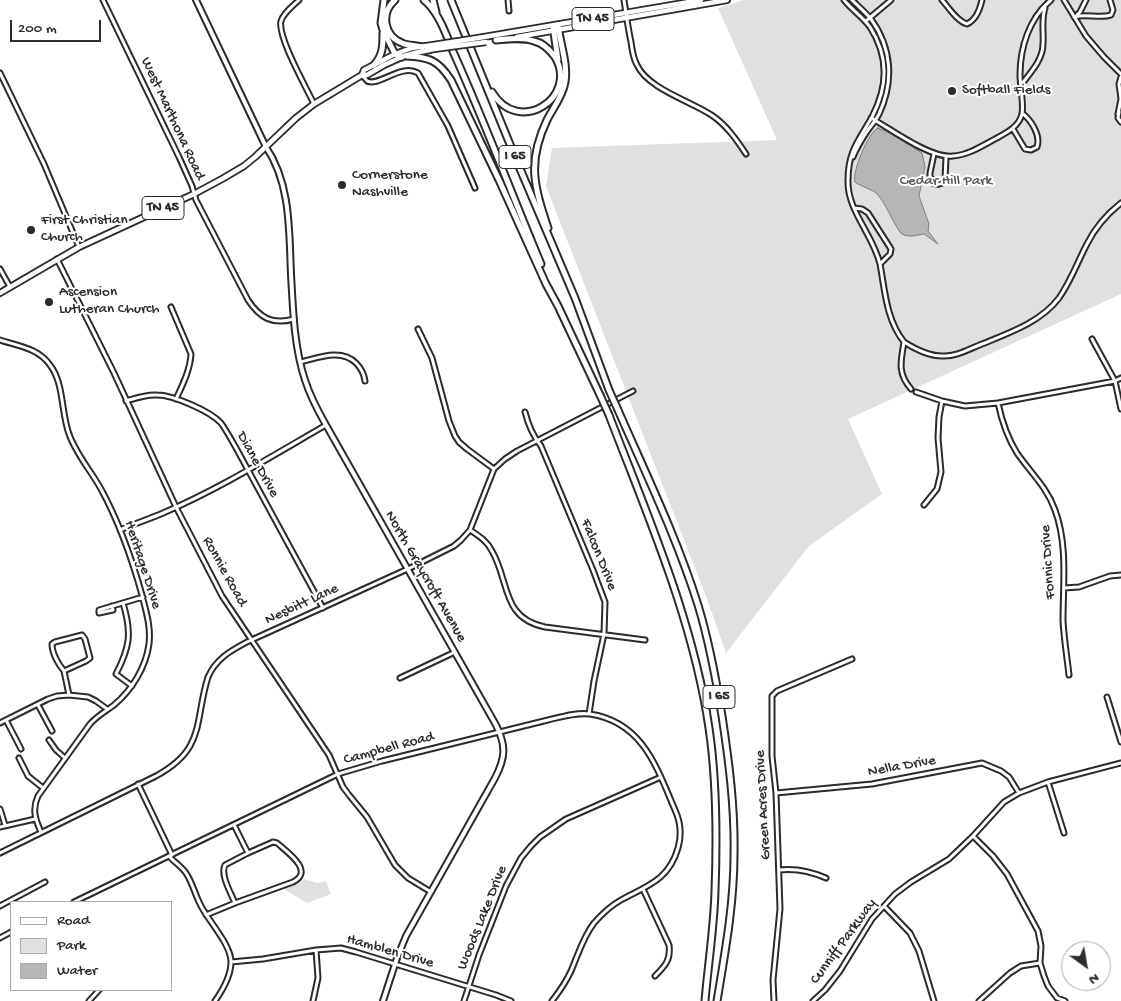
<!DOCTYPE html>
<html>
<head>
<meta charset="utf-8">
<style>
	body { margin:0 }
	#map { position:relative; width:1121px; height:1001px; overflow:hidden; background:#fff; font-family:"Gochi Hand",sans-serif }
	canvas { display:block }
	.legend { position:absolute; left:10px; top:901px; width:162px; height:90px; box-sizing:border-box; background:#fff; border:1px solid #aaa; margin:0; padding:6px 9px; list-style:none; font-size:15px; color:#2b2b2b }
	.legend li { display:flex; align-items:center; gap:10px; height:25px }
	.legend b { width:25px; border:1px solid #aaa }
	.north { position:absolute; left:1061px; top:941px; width:50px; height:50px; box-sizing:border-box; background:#fff; border:1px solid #aaa; border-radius:50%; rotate:148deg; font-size:14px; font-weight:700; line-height:20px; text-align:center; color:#2b2b2b }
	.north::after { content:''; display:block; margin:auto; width:18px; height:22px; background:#2b2b2b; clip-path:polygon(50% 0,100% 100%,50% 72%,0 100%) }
	.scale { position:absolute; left:10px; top:20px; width:91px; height:22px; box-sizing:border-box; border:2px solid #2b2b2b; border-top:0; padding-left:6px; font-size:15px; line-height:18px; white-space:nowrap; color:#2b2b2b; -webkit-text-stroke:4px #fff; paint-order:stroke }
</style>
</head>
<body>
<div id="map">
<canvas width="1121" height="1001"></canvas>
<ul class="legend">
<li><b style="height:6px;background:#fff"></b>Road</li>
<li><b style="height:14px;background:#e0e0e0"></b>Park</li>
<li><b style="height:14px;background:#b6b6b6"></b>Water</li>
</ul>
<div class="north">N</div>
<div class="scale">200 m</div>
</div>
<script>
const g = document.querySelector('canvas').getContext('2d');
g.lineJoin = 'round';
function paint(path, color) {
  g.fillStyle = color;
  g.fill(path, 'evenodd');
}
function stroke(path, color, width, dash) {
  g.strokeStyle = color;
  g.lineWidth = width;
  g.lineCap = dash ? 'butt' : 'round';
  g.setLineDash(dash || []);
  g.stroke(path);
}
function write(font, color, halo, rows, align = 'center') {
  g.font = font + ' "Gochi Hand",sans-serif';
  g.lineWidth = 4;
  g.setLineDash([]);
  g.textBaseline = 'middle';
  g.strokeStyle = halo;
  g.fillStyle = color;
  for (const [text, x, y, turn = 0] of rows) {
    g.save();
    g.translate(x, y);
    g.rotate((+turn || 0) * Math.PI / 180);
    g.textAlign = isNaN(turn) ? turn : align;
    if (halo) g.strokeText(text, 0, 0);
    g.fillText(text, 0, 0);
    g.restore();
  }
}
paint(new Path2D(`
	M743,0H1121V294L848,419L882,494L809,546L726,653L707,599L546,186L552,148L777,140L718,8Z
	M304,879L317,883L326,881L331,894L307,903L284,889L299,883Z`), '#e0e0e0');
const water = new Path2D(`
	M878,128L890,133L922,153L925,167L919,196L929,224L928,231L938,244L924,234C917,235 909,238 902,234C899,232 897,227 895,224C889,214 884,200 875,192C870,189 856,184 855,182C852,172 868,132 878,128Z`);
paint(water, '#b6b6b6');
stroke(water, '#7e7e7e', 1);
const street = new Path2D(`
	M103,0L179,157L192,186L196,200L248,300C260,318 272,325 294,319
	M299,0C293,6 284,12 281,21C277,36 306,87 314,104
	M508,0L509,11
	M624,0C626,14 628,28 631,42C632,50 633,58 637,65C648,89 691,101 713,116C727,126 736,139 746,154
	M844,0C852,10 863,17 870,27C889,57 888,86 872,117C859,140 848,151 848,180C847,211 873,234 880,264
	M852,0C858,6 865,12 871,19C892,48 894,82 879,114C876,120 872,125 868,130C862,139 857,147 853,157
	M942,0C949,8 957,21 967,24C976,20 980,9 982,0
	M1064,0L1086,36L1104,57L1121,74
	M1077,15L1080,12L1086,0
	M1074,17C1086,13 1099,19 1111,15L1113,10L1110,0
	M866,21L891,0
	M0,73L44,164L79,247
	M362,75C362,76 367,80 367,81C379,87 401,63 418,73L448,126L475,188
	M1121,77L1119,84L1121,99
	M1021,85C1030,73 1043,60 1043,44C1044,32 1041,20 1045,8
	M1119,112L1118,118L1121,122
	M1118,114L1121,99
	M871,118C891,129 931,159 953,156C968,155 982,146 995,139C1006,133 1019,127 1022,114C1024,104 1020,86 1020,75C1020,48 1029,18 1051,0
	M1013,129L1025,149L1031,150L1037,147C1041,135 1031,120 1022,113
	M934,154L930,173V176L933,183C937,185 942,185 945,180L946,157
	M854,208L862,209L868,213L891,249L890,254L880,264C885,291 886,319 904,342C901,361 897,373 911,389
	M57,259L114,373L176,507L222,596L329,755L343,787L349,795L367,817L395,865L408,878L431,892
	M0,269L10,287
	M171,307L191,354C190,370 183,384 176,399
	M418,329L432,358L449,421L455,436L459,442L467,449L494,469
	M1092,339L1115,381L1121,409
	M0,340C18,346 38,348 50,365C64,383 61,412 69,434C76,454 91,471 101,489C119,522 132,559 142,595C146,612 151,626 149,644C146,667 132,690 114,705C106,711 97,716 90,724L38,796C32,809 35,819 41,832
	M904,342C915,349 928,356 942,356C956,357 969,349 982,344C1009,333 1041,322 1059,298C1071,281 1078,261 1087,244C1095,228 1107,214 1121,203
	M300,362C318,358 341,348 356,363C361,368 364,374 365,381
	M916,392L942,401L965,406L998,403L1115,381L1121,378
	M126,401C136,398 147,394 157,395C173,395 210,411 221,423C226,430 231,439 235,446L323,608
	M998,403C1002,422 1007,437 1017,453C1030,472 1047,487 1055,510C1068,545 1063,585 1063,621C1064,639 1067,657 1069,675
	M525,412C528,424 533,436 541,446L593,570L605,602L604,634L594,681L589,714
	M924,505L937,489L941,472L938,438L939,417L942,401
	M120,530C134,524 149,519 163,513C219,489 272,456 326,425
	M470,530C479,536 487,541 492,551C510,582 501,618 545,627L645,640
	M1064,588L1079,587L1110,576L1121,575
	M123,603C132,633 130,647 116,674L132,686
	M112,606L113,610L99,613V610L143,597
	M64,671L86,661L90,658L85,639L82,635L55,642L52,644C52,653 58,664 64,671L69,695
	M400,678L455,652
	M1107,697L1121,742
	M38,705L52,731
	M6,720L21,749
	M0,723L48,699L57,696L69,695L88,697L96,701L107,709
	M49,740L56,750L65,758
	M19,758L28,776L43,788
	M1048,782L1064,833
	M138,784L172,855
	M776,793L872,784L982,763L1001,771L1009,777L1019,793
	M0,809L5,825
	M234,825L248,853
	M0,827L35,819
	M973,836L993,856L1007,874L1038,931L1041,946L1040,963L1044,976L1048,986L1057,998L1065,1001
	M273,842L277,843C287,852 315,871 293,882L235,903C231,893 220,875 225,865L248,853Z
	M0,853L156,776C206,749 194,722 208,677C216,659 230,651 247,642L412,567L454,546L461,540L470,530L494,469L505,459L517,451L633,391
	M169,856C174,862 181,866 186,873C192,882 195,894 200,904C208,921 231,944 231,962C231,976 222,991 215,1001
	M779,870C796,868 810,871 826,878
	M643,889L669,945C671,960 665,966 655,976
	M74,902L338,774L382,761L548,720C561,717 576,712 590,714C643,722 657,768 675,810C681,823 682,834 678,848C669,880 647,886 621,900C610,906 602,914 594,923C583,937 578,955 571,971C566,982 559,992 552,1001
	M0,906L45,882
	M884,906L910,933L919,951L934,1001
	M206,915L235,903
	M0,938L11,932
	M231,962L263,959L316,950L341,948L356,952L496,995L511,1001
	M89,1001L99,990
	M313,1001L318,978L316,950
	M464,1001L479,955L506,886L521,858L531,846L540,837L566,819L661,777
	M774,1001L773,980L780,909L776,793L772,756V696L777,691L852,659
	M813,1001L825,990L840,971L872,919L895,894L911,882L949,859L973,836L1004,802L1019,793L1048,782L1121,763
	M979,1001L1010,973L1021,966L1040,963`);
const secondary = new Path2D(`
	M196,0L266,147C291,184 289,231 291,274C293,309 294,347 305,380C310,396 318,411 326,425L496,725C506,745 506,757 495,778L406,936L397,958L383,1001`);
const primary = new Path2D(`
	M484,37L701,0
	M517,37L727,0
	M362,75L364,70L395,54L412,48L433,45
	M0,293L79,247L194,194L222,179L244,166L255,157L296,118L314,104L362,75H367L384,65L404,56L415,53L434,49`);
const highway = new Path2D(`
	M384,0L381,23L383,30L395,54L402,57
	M395,0C380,13 384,36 402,43C408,46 415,45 422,47
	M424,0C440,13 447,38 455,56C486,125 512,195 541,264
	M433,0L436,12
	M451,0L518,164L575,298L609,390
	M553,26L558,60
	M406,56C429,57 438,60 451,80L499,180L546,284L558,306L600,395
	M374,65C383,55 383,46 383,33
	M492,92C519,137 579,97 555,57C550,50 543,43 534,41C522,37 509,39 496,40
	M548,228C534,186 527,162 547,120C553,108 563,96 565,82C568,63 560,44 558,25
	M618,410C646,474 677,538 698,605C709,641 716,679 722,716C729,762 735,808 734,855C734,904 725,953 717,1001
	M609,415C648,517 693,619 709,728C717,782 717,837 715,891C714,928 708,965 705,1001`);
stroke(street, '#2b2b2b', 7);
stroke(secondary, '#2b2b2b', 8);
stroke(primary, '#2b2b2b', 8);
stroke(highway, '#2b2b2b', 9);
stroke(street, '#fff', 3);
stroke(secondary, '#fff', 4);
stroke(primary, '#fff', 4.5);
stroke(highway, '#fff', 5);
const primaryBridge = new Path2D(`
	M433,45L484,37
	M434,49L486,42`);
const highwayBridge = new Path2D(`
	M609,390L618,410
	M600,395L609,415`);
stroke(primaryBridge, '#2b2b2b', 8, []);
stroke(highwayBridge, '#2b2b2b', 9, []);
stroke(primaryBridge, '#fff', 4.5);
stroke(highwayBridge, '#fff', 5);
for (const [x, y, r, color] of [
	[952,91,5,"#2b2b2b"],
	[342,185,5,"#2b2b2b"],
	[31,230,5,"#2b2b2b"],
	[49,302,5,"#2b2b2b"]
]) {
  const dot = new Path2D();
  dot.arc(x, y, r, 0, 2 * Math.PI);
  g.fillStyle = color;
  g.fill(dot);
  stroke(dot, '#fff', 2);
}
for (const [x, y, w] of [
	[593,19,42],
	[515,157,32],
	[163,208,42],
	[719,697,32]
]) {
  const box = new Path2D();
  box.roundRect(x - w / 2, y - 11.5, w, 23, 4);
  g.fillStyle = '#fff';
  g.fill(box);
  stroke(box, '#2b2b2b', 1);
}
write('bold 14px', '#2b2b2b', null, [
	["TN 45",593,19],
	["I 65",515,157],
	["TN 45",163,208],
	["I 65",719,697]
]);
write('15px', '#2b2b2b', '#fff', [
	["Softball Fields",962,91],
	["Cornerstone",352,176],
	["Nashville",352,193],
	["First Christian",41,221],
	["Church",41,238],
	["Ascension",59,293],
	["Lutheran Church",59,310]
], 'left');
write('15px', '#2b2b2b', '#fff', [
	["West Marthona Road",172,119,65],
	["Diane Drive",257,465,61],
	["Falcon Drive",598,555,68],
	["Fonnic Drive",1049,562,-94],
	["Heritage Drive",142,565,72],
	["Ronnie Road",224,572,61],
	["North Graycroft Avenue",425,577,60],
	["Nesbitt Lane",302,605,-25],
	["Campbell Road",389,749,-15],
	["Nella Drive",902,767,-10],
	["Green Acres Drive",764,805,-93],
	["Woods Lake Drive",483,918,-68],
	["Cunniff Parkway",844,942,-54],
	["Hamblen Drive",390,952,16]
]);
write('15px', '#585858', '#fff', [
	["Cedar Hill Park",946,182]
]);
</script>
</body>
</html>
